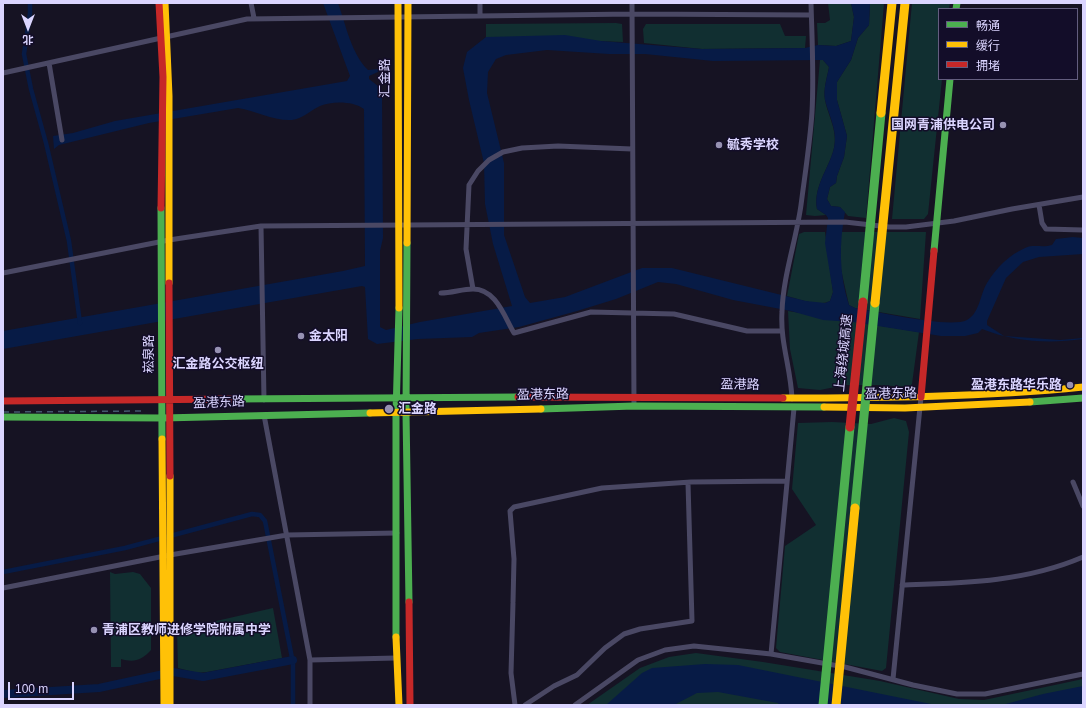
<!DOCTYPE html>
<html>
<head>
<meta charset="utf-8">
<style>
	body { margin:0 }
	#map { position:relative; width:1086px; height:708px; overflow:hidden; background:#161323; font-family:Arial,"Noto Sans SC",sans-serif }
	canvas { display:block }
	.frame { position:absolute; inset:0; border:4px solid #dbd5ff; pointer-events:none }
	.legend { position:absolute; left:938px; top:8px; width:140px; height:72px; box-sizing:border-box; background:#130d29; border:1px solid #635d7f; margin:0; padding:5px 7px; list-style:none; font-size:12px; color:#dbd5ff }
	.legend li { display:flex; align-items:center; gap:8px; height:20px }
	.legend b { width:20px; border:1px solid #635d7f }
	.north { position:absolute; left:8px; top:8px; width:40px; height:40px; -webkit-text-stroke:3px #130d29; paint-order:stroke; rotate:180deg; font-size:11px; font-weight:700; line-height:16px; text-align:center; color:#dbd5ff }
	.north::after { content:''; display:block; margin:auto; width:14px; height:18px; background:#dbd5ff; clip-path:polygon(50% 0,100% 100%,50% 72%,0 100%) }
	.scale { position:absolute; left:8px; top:682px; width:66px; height:18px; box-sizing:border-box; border:2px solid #dbd5ff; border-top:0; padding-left:5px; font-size:12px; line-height:14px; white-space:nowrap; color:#dbd5ff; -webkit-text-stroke:3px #130d29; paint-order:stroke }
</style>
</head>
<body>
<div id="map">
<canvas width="1086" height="708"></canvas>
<div class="frame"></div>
<ul class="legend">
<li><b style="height:5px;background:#4caf50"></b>畅通</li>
<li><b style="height:5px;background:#ffc107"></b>缓行</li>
<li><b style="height:5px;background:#c62828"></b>拥堵</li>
</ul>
<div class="north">北</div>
<div class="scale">100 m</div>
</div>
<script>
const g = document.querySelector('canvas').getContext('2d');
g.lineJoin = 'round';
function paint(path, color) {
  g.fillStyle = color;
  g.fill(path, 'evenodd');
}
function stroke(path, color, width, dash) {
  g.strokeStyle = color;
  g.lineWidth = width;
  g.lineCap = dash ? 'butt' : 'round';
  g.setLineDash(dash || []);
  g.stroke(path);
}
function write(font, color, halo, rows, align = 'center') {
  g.font = font + ' Arial,"Noto Sans SC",sans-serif';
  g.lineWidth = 3;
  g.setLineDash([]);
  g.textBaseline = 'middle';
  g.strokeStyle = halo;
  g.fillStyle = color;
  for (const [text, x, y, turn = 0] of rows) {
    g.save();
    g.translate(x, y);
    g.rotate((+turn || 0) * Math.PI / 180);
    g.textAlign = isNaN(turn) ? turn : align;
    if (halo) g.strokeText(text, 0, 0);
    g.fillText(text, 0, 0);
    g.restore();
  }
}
paint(new Path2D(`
	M828,3H851L854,17L851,41L836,46L818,45L817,23H825L830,20Z
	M870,3H884L866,218L848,216L840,207L831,206L827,199L830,187L836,183L837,176L844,157L847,136L837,100V82L851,60L858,38L869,25Z
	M912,3H950L949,9H939V79H942L928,214L924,219H892Z
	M616,23L622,24L623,42L486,37V24Z
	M646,24H780L785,36H806L805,48L702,49L644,43L643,29Z
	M820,60H823L829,67C827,78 823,89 825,100C828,116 838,131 834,148C829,169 813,186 817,209L826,215L815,216L806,215Z
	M804,232H825L833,292L830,301C818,307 799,299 787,296L799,234Z
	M841,232H926L920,319L855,308L849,305L840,265Z
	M788,311L919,332L912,384L910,387L876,385H845L820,390L798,388L790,349Z
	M894,418L906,421L909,432L886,668L882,671L780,652L776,648L785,546L816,525L792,489L798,423L832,422L871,424Z
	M110,572L115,574L133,572L140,574L151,588V650C142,660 134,663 121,659V667H111Z
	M273,608L282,658L207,672L197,673L178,668L177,630Z
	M696,653L763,662L880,681L959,699L984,700L1083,679V705H587L640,668L669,657Z`), '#112f31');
paint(new Path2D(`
	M323,3H338C346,25 351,53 368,70L379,69L380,71L369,76V79L378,86L382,93L383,238L380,251V327L386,330L420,322L512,306L493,244L485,204L484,163L469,100L463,68L467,52L486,37L565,35L601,41L702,49L805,48L818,45L836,46L851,41L854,17L851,3H870L869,25L858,38L851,60L837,82V100L847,136L844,157L837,176L836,183L830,187L827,199L831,206L840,207L845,212C839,244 839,274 849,305L855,308C877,311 949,329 967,320C980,313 980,294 987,283C996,268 1009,255 1025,248C1033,244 1043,248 1052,245L1056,239L1073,237L1083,238V254L1039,257L1023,262L1006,278L987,321V325L1004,336L1060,340L1083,338V339C1049,344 1015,342 982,329L978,333L965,336H941L853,322L823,320L791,311L733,300L676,284L658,282L616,299L577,311L519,327L479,333L472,337L418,339L377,344L368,339L365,287L362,286L3,349V331L343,271L365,266L364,109C353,101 332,101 320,106C311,110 302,119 292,120C273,121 256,111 238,108L149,123L59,145L54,149L53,136L73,133L115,121L347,81L350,76ZM547,50L609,54H645L713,61L823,60L829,67C827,78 823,89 825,100C829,116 838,131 834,148C829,169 813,186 817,209L826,215L828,218L825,243L833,292L830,301L825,303L806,301L672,268H642L565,297L530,303L525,297L504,235V163L487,93L488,72L496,59L506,55Z
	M705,664L738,665L936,705H779L778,703L718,692L697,693L674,705H606L642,673L652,668Z
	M1083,686V705H1002L1043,694Z`), '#071b46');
stroke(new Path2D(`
	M30,3V13L24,54L31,89L46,143L69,241L80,323
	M3,572L125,548L252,514L260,515L265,521L293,663V705`), '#071b46', 4.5);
stroke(new Path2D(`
	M3,694L99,688L173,672L203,677L293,660`), '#071b46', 8);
stroke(new Path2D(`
	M251,3L254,18
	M480,3V16
	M632,3L634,406
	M49,63L62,140
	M3,73L247,19L632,14L811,15
	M1039,205L1042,223L1046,229L1083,230
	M261,226L264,400
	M3,273L169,240L261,226L845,222L889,227H906L954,221L1012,209L1083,197
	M473,289L466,249L469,185L478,171L489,160L503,152L522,148L558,146L632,149
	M441,293C452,293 462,289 473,289C496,289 504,316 514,333L591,312L674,314L747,331H782
	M792,399C791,369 780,342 782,312C783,276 796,241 801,205C805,174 810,143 812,112C814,75 812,39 811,3
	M264,415L310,660V705
	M1073,482L1083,506
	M902,585C964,583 1025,582 1083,557
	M3,588L170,555L287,535L397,533
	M513,602L514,559L510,511L514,507L602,488L691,482L787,481
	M513,603L511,673L515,705
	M771,654L794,408
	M310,660L396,658
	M893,679L921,397
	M525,705L554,686L577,675L605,648L624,634L640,629L692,621L688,483
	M575,705L638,660L665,650L694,646L771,654L845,667L913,685L957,694H985L1083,674`), '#4a4864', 5);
stroke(new Path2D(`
	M956,9L957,3
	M161,208L162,439
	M407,243L406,413L409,602
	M934,251L950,79
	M235,399L518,397
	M1030,402L1083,398
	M541,409L634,406L824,407
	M3,417L163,418L370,413
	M396,637V413L399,308`), '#4caf50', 7);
stroke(new Path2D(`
	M165,3L169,96V283
	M398,3L399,308
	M407,243L408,3
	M783,398C883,398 983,397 1083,387
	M824,407L905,408L1030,402
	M370,413L541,409
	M162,439L164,705
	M170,476V705
	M396,637L399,705`), '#ffc107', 7);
stroke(new Path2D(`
	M159,3L163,77L161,208
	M169,283L170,476
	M518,397L783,398
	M921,397L934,251
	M3,401L235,399
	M409,602L410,705`), '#c62828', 7);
stroke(new Path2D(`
	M3,412L144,411`), '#43586d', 1.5, [6, 5]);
stroke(new Path2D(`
	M863,302L881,113
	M855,508L875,303
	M823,705L850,427`), '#4caf50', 9);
stroke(new Path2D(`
	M881,113L892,3
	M875,303L905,3
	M836,705L855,508`), '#ffc107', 9);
stroke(new Path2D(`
	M850,427L863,302`), '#c62828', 9);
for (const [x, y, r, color] of [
	[1003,125,4,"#9691b2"],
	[719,145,4,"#9691b2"],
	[301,336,4,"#9691b2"],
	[218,350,4,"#9691b2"],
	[1070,385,4,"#9691b2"],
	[389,409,5,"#9691b2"],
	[94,630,4,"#9691b2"]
]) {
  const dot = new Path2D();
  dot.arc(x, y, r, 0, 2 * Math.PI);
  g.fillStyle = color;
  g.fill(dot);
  stroke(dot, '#130d29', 1.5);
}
write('13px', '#dbd5ff', '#130d29', [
	["汇金路",385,78,-90],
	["上海绕城高速",844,353,-84],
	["崧泉路",149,354,-90],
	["盈港路",740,385,1],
	["盈港东路",891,394,-1],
	["盈港东路",543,395,-1],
	["盈港东路",219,403,-2]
]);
write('bold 13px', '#dbd5ff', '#130d29', [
	["国网青浦供电公司",995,125,"right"],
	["毓秀学校",727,145],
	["金太阳",309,336],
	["汇金路公交枢纽",218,364,"center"],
	["盈港东路华乐路",1062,385,"right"],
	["汇金路",398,409],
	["青浦区教师进修学院附属中学",102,630]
], 'left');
</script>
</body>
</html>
